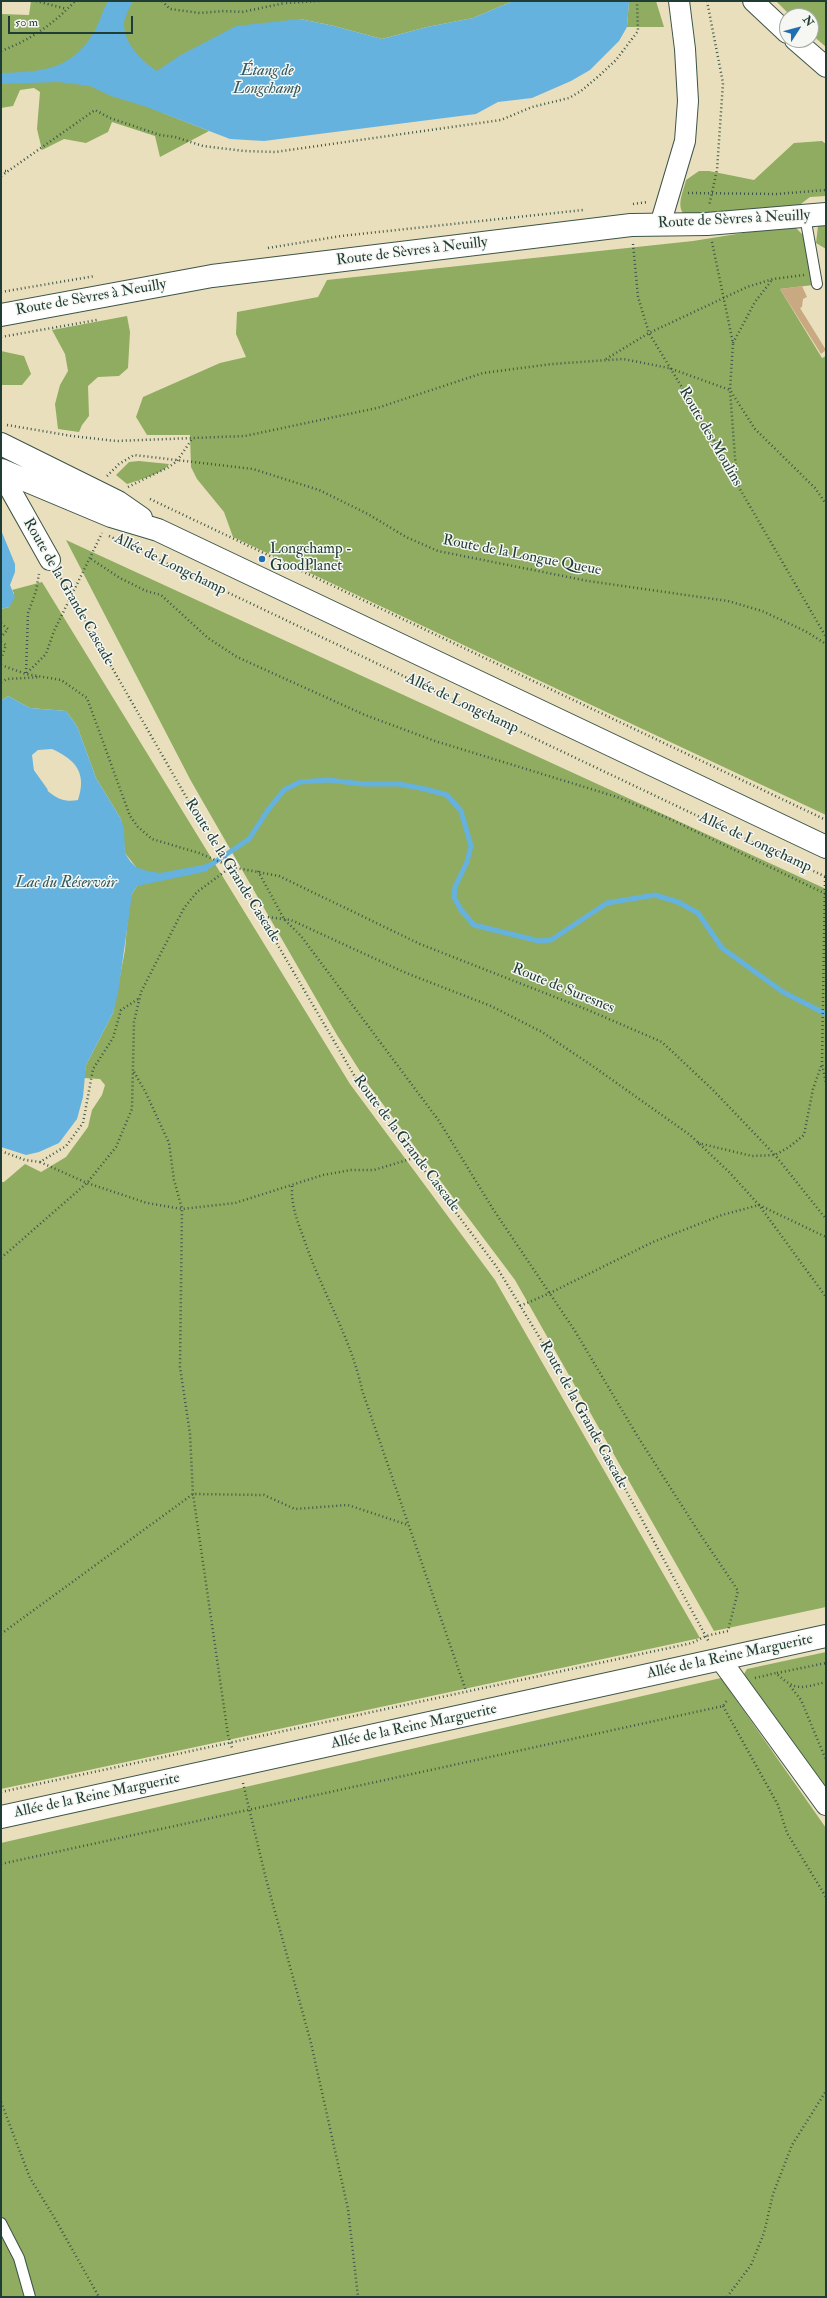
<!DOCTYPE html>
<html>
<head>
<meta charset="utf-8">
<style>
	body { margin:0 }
	#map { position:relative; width:827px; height:2298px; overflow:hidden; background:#e9dfbc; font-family:"IM FELL Double Pica",serif }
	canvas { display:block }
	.frame { position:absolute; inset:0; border:2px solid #1f3d34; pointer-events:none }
	.north { position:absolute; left:779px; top:8px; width:40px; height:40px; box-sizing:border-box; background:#f6f6f2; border:1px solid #a0aca6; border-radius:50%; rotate:54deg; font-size:11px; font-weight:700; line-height:16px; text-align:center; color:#1f3d34 }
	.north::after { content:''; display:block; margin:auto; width:14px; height:18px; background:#1f6fb2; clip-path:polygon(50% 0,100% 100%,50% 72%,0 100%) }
	.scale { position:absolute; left:8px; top:16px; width:125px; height:18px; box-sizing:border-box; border:2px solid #1f3d34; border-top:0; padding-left:5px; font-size:12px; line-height:14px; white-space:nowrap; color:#1f3d34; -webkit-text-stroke:3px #f6f6f2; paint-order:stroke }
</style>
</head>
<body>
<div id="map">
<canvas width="827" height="2298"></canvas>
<div class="frame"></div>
<div class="north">N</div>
<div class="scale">50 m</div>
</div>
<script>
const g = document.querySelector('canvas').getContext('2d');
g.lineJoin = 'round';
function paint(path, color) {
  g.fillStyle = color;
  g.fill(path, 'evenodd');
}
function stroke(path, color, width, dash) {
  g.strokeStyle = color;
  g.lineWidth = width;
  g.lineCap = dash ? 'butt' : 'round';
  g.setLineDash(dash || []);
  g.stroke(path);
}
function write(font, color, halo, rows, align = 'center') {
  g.font = font + ' "IM FELL Double Pica",serif';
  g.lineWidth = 3;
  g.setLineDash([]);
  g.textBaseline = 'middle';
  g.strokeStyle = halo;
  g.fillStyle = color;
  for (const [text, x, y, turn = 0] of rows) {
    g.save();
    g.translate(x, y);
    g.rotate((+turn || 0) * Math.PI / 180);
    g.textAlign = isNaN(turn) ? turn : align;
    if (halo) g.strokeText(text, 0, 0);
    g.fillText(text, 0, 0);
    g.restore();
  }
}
paint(new Path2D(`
	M31,1H513L473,18L427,27L382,39L334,26L300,19L163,113L209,131L160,157L155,136L112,122L108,132L86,143L64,139L42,150L37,129L40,92L34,88L20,90L13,106L1,108V14L29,15Z
	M629,1H656L664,27H627Z
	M776,1H826V47L811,34V16H791Z
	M822,141L826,144V196L810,197L793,210L685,215C675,207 684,190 686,180L699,171H709L754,180L794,143Z
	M793,225L805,237L813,285L780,289L822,358L826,356V815L233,537L224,512L197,479L191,467L190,435H147L136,417L143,397L220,363L246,357L236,334L237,312L318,297L327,280L693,241Z
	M826,225V249L816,243L818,226Z
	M127,316L130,332L128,368L119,376L98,377L88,386L89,416L82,425L79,432L58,429L55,404L60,385L68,371L65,354L52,330Z
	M1,351L24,356L31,374L22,385H1Z
	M139,461L169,464C165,473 136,481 127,484L116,475L129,462Z
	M66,540L826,889V1607L714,1631L515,1280L370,1087L337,1035L191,781Z
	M42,582L350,1084L495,1280L700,1638L1,1789V1182H4L25,1164L41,1172L66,1157L88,1127L92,1110L102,1095L105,1085L100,1079L84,1078L86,1065L113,1013L125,950L129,904L132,894L137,886L136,867L125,853L121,819L96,778L77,726L66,711L30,708L8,696L1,701V609L9,607L14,593L12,590Z
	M826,1652V1794L748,1684L744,1674L747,1669Z
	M721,1678L826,1828V2297H1V1843Z`), '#8fac60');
paint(new Path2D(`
	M108,1H133C130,7 124,18 124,24C124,44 142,61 157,71L179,56L236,26L300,19L334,26L382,39L427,27L473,18L513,1L629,2L627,27L619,41L590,70L571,81L532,98L498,102L476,114L264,141L230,139L144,106L111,96L90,86L58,82L1,84V73C41,72 72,70 94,32C100,22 102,11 108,1Z
	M1,530L15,564V572L10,585L15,597L9,607L1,609Z
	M8,696L30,708L66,711L77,726L96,778L121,819L124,829L125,853L130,861L136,867L147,871L160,873L208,864V871L142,885L137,886L132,894L118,993L113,1013L86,1065L83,1097L77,1119L59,1143L39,1152L26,1155L1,1147V701ZM52,749C76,760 87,773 78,800C58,804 49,792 35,779L32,755L38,750Z`), '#66b2df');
stroke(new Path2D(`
	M30,769L45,790
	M202,868L209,866L249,839L268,810L284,790L300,782L328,780L363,784H399L425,789L447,795L461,811L471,846L467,862L455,887L454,897L461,910L474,925L539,941L551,940L607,903L655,895L678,902L698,913L722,948L783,992L826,1014`), '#66b2df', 5);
paint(new Path2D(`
	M802,286L807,297L803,299L802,307L800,308L826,350L821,354L780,289Z`), '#c9a981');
const lane = new Path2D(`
	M805,216L817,284
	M1,2223L19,2258L30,2297`);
const street = new Path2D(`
	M753,1L787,33
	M795,40L826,67
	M660,225L685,141L688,101L685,49L679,1
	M1,473L50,560
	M720,1659L826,1805`);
const secondary = new Path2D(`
	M1,315L212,276L631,225L707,224L826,214
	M1,1817L826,1636`);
const primary = new Path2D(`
	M1,444L118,502L141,518
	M1,470L111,516L158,530L826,847`);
stroke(lane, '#3d5548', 12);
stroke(street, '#3d5548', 22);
stroke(secondary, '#3d5548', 24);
stroke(primary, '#3d5548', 24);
stroke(new Path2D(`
	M36,1L67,9
	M162,1L170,9L200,13L224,11L242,12L285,3
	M283,1L285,3L320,1
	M707,1L723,83L717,170L709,206
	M1,51C30,40 54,24 75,1
	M1,171H8
	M1,176L95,110L110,118L160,135L175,137L203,146L244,151L275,152L501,120L532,107L569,98L581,91L600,75L616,60L638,31L637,1
	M688,193L777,194L826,190
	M633,204L648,202
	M712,242L733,343L730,390L755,429L815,488L826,504
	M633,244L638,297L649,333L723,455L737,484L826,637
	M268,248L341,236L583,210
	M1,292L95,276
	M1,337L97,320
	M733,343L755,302L772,280
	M606,359L649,333L747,287L773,279L804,275
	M7,425L72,436L116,441L245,436L377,408L483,373L552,364L623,359L669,368L730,390L737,484
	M107,476L119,464L134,455L253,469L319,490L368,514L406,537L438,551L588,581L728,601L762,611L805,631L826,644
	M128,487L169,467L177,461L192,439
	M150,499L826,820
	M109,536L826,877
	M91,559L120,578L146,591L161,595L208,638L237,657L365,715L435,741L617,797L670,819L826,894
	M59,575L185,795L232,867L358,1082L496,1266L566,1381L709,1642
	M1,623L8,629L1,637
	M1,642L6,645L1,659
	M1,665L26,674L61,680L87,698L130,816L138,827L152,839L199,853L232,867L279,876L420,944L588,1010L662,1042L713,1090L775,1155L826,1219
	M26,673L28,613L36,591L39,574
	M27,673L46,654L54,631L102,533
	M1,682L7,679L40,677
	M825,877L822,1063L826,1084
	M260,916L291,920L406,973L491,1006L542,1032L594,1067L690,1135L730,1173L759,1205L826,1297
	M134,1072L145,1091L169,1143L174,1180L182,1209L180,1367L190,1434L193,1494L228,1735L232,1748
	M698,1143L752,1156L775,1155L789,1147L804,1135L813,1089L822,1064
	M1,1151L25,1160L40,1162L66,1146L83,1123L93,1069L113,1038L121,1010L138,999
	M40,1162L87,1183L147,1203L182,1209L235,1203L323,1175L351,1170H374L417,1157
	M292,1186C291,1207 298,1222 305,1242C322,1292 351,1338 362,1390L466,1691
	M1,1258L87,1183L116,1147L132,1109L134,1022L141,992L184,908L197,892L231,867
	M520,1306L550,1293L653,1242L722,1215L759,1205L826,1237
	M1,1634L193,1494L264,1495L295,1509L348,1505L408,1525
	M777,1673L826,1663
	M755,1678L776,1673C796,1692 801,1688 826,1682
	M790,1686L801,1700L826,1760
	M723,1706L778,1805L787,1833L826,1897
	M243,1783L266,1879L311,2043L348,2209L358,2297
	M1,1792L692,1643L706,1636L728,1631L738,1591L733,1583L700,1534L638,1437L575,1331L493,1209L439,1121L301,936L284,919L258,871
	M1,1864L723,1706L728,1699
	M1,2102L30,2178L54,2217L99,2297
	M727,2297L751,2265L764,2233L773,2194L792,2145L826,2091`), '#3d5548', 2.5, [1, 3]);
stroke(lane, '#fff', 10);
stroke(street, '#fff', 20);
stroke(secondary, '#fff', 22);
stroke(primary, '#fff', 22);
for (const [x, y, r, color] of [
	[262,559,4,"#1f6fb2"]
]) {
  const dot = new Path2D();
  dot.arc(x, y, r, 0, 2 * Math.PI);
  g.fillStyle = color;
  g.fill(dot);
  stroke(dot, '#f6f6f2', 1.5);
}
write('15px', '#1f3d34', '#f6f6f2', [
	["Route de Sèvres à Neuilly",734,220,-3],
	["Route de Sèvres à Neuilly",412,252,-7],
	["Route de Sèvres à Neuilly",91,298,-10],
	["Route des Moulins",710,437,60],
	["Route de la Longue Queue",522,556,11],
	["Allée de Longchamp",170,565,26],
	["Route de la Grande Cascade",68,592,60],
	["Allée de Longchamp",462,704,25],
	["Allée de Longchamp",755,843,25],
	["Route de la Grande Cascade",232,871,58],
	["Route de Suresnes",563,989,22],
	["Route de la Grande Cascade",406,1144,53],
	["Route de la Grande Cascade",583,1415,61],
	["Allée de la Reine Marguerite",730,1657,-12],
	["Allée de la Reine Marguerite",414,1727,-12],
	["Allée de la Reine Marguerite",97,1796,-12]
]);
write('15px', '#1f3d34', '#f6f6f2', [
	["Longchamp -",270,550],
	["GoodPlanet",270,567]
], 'left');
write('italic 16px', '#315a5f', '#f6f6f2', [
	["Étang de",267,72],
	["Longchamp",267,90],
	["Lac du Réservoir",66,884]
]);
</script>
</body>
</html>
